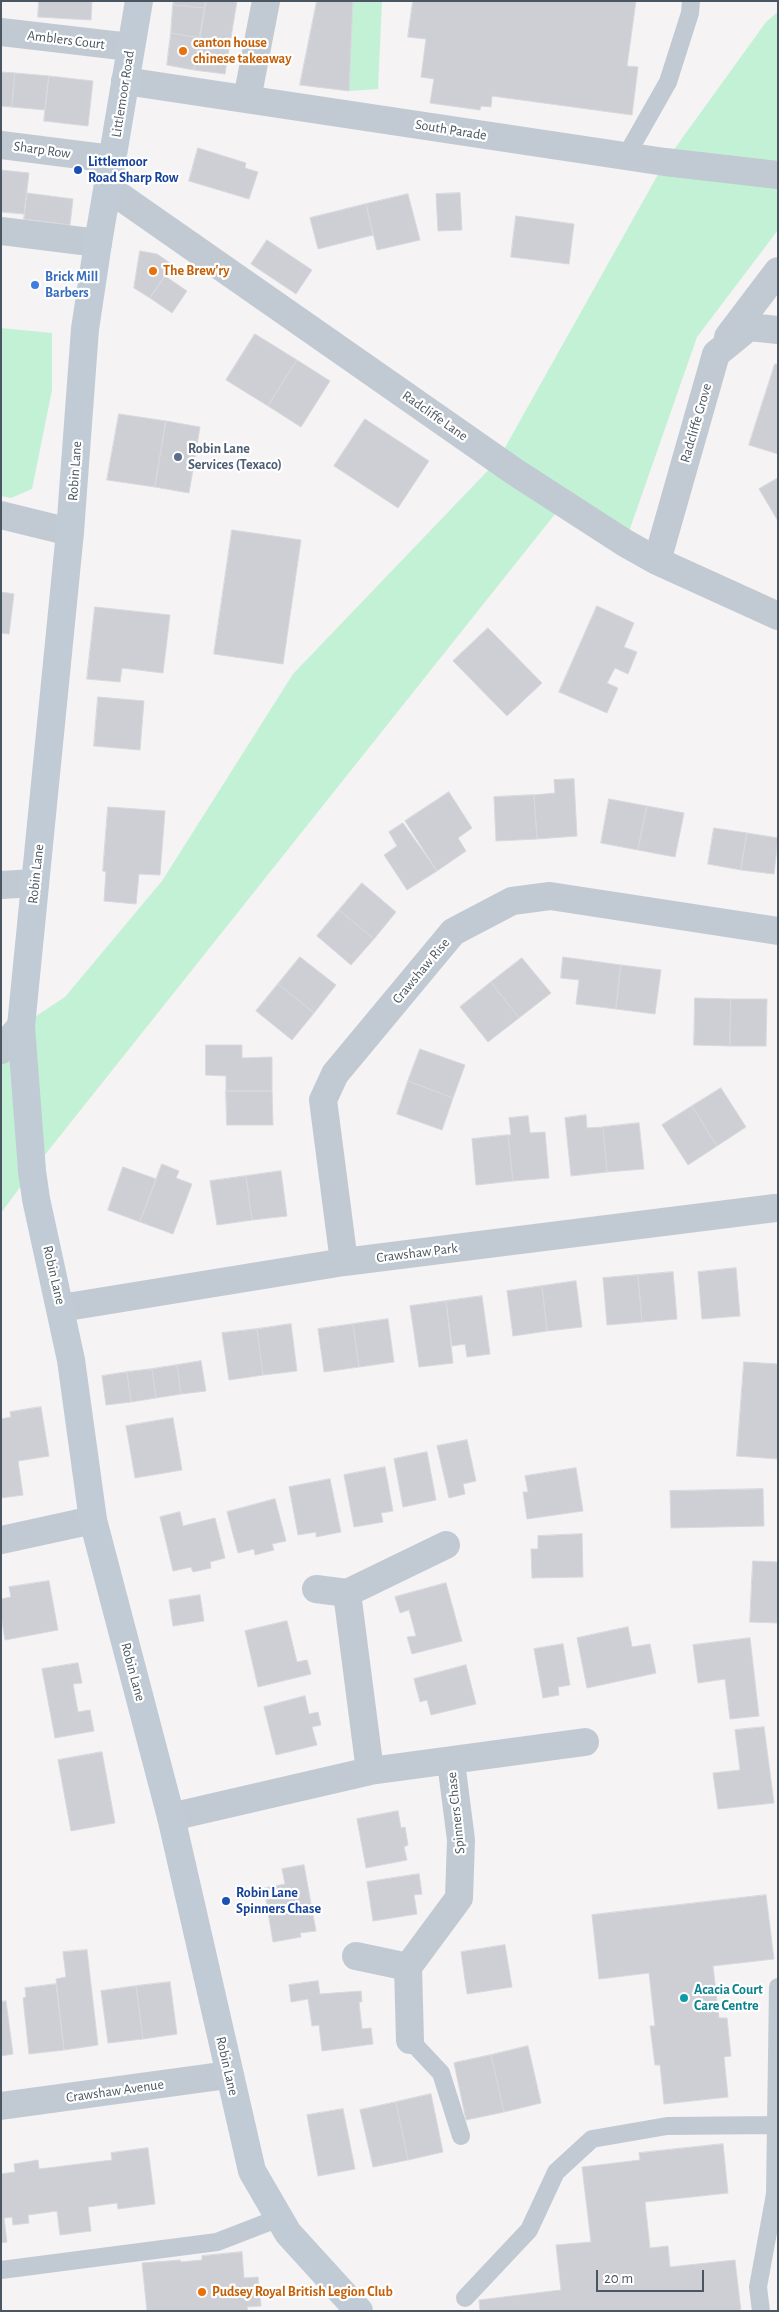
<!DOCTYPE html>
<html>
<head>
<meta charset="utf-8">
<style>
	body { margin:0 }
	#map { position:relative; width:779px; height:2312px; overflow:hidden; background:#f5f3f3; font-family:"Alegreya Sans",sans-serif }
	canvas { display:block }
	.frame { position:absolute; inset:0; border:2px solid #4a5661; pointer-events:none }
	.scale { position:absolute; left:596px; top:2270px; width:108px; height:22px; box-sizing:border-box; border:2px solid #4a5661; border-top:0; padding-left:6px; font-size:15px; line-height:18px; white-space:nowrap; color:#4a5661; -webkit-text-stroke:4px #fff; paint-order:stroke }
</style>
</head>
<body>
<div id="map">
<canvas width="779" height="2312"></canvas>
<div class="frame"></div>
<div class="scale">20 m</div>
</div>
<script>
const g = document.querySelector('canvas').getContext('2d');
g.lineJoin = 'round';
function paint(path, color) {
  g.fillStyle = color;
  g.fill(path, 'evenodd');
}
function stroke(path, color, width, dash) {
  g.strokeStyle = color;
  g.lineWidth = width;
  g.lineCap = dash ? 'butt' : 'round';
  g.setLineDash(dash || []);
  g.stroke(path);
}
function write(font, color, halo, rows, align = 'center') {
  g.font = font + ' "Alegreya Sans",sans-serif';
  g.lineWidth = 4.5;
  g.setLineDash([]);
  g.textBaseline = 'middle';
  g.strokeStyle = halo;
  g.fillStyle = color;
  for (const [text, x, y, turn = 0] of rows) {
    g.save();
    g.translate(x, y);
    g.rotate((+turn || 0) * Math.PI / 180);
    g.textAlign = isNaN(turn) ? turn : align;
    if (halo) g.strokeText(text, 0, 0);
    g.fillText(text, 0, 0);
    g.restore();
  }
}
paint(new Path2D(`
	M353,1H382L378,89L349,91Z
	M778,12V230L697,337L625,543L563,504L32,1171L1,1213V1050L21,1026L65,997L162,881L293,674L498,460L665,162L766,22Z
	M1,328L52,333V390L32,489L11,498L1,496Z`), '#c3f1d5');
const building = new Path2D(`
	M39,1H92L91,20L38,17Z
	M174,1H206L205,8L173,5Z
	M206,1H237L225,74L194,70Z
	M317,1H353L349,91L300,85Z
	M413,1H636L627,66L638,67L632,115L492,96L491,107L481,106L480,110L430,103L434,79L421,77L426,39L408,37Z
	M173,5L205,8L200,38L171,33Z
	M171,33L200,38L194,70L167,65Z
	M1,72L15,73L12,107L1,106Z
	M15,73L49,76L45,110L12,107Z
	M49,76L93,81L88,126L44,121Z
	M198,148L246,163L245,168L258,172L249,199L189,181Z
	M1,170L29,173L24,214L1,212Z
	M27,193L73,199L70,225L24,219Z
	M460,193L462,230L438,231L436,194Z
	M408,194L420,240L377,250L366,204Z
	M366,204L373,235L318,249L310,218Z
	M516,216L574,224L569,264L511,257Z
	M267,240L312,270L296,294L251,264Z
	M140,251L157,254L173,265L150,298L134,288Z
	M165,276L187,291L172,313L150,298Z
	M255,334L297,360L268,406L226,380Z
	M297,360L330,381L301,427L268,406Z
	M775,364H778V454L749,445Z
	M119,414L166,421L155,487L107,480Z
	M365,419L429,461L398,508L334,466Z
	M166,421L200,427L189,493L155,487Z
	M778,478V521L759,489Z
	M232,530L301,540L283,664L214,654Z
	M1,592L14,594L9,634L1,633Z
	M597,606L634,623L624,647L637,652L628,674L615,668L607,683L618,688L607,713L559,692Z
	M95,607L170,615L163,673L122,668L120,682L87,679Z
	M488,628L542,683L507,716L453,661Z
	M98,697L144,701L140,750L94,746Z
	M574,779L577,836L537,839L534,795L555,793L554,780Z
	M449,792L472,828L458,838L466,851L437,871L405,821Z
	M534,795L537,839L496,841L494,797Z
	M609,799L647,806L638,850L601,843Z
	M647,806L684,813L675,857L638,850Z
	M108,807L165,811L160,875L139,874L136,904L104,901L106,872L103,871Z
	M403,823L437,871L407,890L384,855L397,846L389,832Z
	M714,828L747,833L741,870L708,864Z
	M747,833L778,838L774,874L741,870Z
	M362,883L396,912L374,939L339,910Z
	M339,910L374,939L351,965L317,936Z
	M300,957L336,985L314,1013L278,984Z
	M563,957L621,965L616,1009L576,1004L579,980L561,978Z
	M522,958L551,993L519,1018L491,982Z
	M621,965L661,970L655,1014L616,1009Z
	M491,982L519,1018L488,1042L460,1007Z
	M278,984L314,1013L292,1040L256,1011Z
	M695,998L731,999L730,1046L694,1045Z
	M731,999H767L766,1046H730Z
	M206,1045H242V1058L272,1057V1091H226V1076L206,1075Z
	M420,1049L465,1065L453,1098L408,1081Z
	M408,1081L453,1098L442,1130L397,1114Z
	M721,1088L746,1127L717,1146L692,1106Z
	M226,1091H272L273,1125H227Z
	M692,1106L717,1146L688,1165L662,1125Z
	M586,1115L587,1128L603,1127L607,1172L571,1176L565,1118Z
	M528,1116L530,1133L545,1132L549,1178L513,1181L508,1135H511L509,1118Z
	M639,1123L644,1169L607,1172L603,1127Z
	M508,1135L513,1181L476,1185L472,1139Z
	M162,1164L179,1171L176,1178L192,1184L173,1234L140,1222Z
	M123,1167L156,1179L140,1222L108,1210Z
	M281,1171L287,1216L252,1220L246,1176Z
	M246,1176L252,1220L217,1225L210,1181Z
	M736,1268L740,1316L702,1319L698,1272Z
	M673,1272L677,1319L642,1322L638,1275Z
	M638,1275L642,1322L607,1325L603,1278Z
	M576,1281L582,1327L547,1331L542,1286Z
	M542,1286L547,1331L513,1336L507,1291Z
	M482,1296L490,1354L467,1357L465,1344L452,1346L446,1301Z
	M446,1301L453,1363L419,1367L410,1306Z
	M388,1319L394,1362L359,1367L353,1324Z
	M291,1324L297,1371L263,1375L257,1329Z
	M353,1324L359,1367L324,1372L318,1329Z
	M257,1329L263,1375L229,1380L222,1333Z
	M201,1361L206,1391L181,1394L177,1365Z
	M744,1362L778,1364V1459L737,1456Z
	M177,1365L181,1394L156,1398L152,1369Z
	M152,1369L156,1398L131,1402L127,1372Z
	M127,1372L131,1402L106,1405L102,1376Z
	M41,1407L49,1456L18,1461L23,1495L1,1498V1419L11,1417L10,1412Z
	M173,1418L182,1470L135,1478L126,1426Z
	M467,1440L476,1481L463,1484L465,1494L449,1498L437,1446Z
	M427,1452L436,1500L403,1507L394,1459Z
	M385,1467L393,1511L381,1513L383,1522L354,1527L344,1475Z
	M576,1468L583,1511L527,1519L523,1492H528L525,1476Z
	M330,1479L341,1532L316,1537V1532L298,1535L289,1487Z
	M763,1489L764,1526L671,1528L670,1491Z
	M275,1499L286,1541L272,1544L274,1550L255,1555L254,1549L238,1553L227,1512Z
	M180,1512L183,1526L215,1518L225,1558L210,1562L211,1568L193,1572L191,1567L173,1571L160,1517Z
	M582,1534L583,1577L532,1578L531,1549H538V1536Z
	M753,1561L778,1562V1623L750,1622Z
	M49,1581L58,1630L5,1640L1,1616V1599L11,1597L9,1587Z
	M446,1583L462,1641L412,1654L407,1637L416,1636L409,1610L400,1613L395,1597Z
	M200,1595L204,1621L173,1626L169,1600Z
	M287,1621L297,1662L307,1660L311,1674L258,1687L245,1631Z
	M628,1627L632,1647L650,1644L656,1673L587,1688L577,1638Z
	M750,1638L759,1716L730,1719L725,1679L698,1683L693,1645Z
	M563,1644L570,1685L558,1687L559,1695L543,1698L534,1649Z
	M78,1663L82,1683L73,1684L78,1712L90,1710L94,1731L55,1738L42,1669Z
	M466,1665L476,1704L431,1715L427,1700L420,1702L414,1679Z
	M305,1696L309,1714L318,1712L321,1725L312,1727L317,1745L276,1755L264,1707Z
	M764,1727L774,1803L718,1809L713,1773L740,1770L735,1730Z
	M102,1752L115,1823L71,1831L58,1760Z
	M398,1811L401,1828L405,1827L408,1845L404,1847L407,1860L366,1868L357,1819Z
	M304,1865L316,1931L300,1933L301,1937L273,1942L264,1888L285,1884L282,1869Z
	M419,1874L422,1894L414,1895L417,1914L373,1921L367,1882Z
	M766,1895L774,1959L713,1966L719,2018H727L731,2056L724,2057L728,2097L664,2104L660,2065H655L650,2026H655L649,1973L599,1979L592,1915Z
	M505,1945L512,1987L467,1994L461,1952Z
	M87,1950L98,2045L64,2050L56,1979L66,1977L63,1952Z
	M318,1981L320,1994L361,1991L362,2002H359L362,2029L371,2028L373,2044L322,2051L319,2025L312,2026L308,1999L291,2002L289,1985Z
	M170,1982L177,2034L143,2039L136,1986Z
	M56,1984L64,2050L29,2054L23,1998L26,1997L25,1988Z
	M136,1986L143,2039L108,2043L101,1991Z
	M6,2001L13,2054L1,2056V2002Z
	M528,2046L541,2103L504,2112L491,2055Z
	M491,2055L504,2112L466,2120L454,2063Z
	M431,2094L443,2152L408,2160L396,2102Z
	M396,2102L408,2160L373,2167L360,2110Z
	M343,2109L355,2169L318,2176L307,2115Z
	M723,2144L728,2193L645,2202L650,2248L668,2246L670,2267L735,2260L741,2311H480L479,2300L561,2290L556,2245L591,2242L582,2167L640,2160L639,2153Z
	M148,2148L155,2204L118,2209L117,2203L88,2207L91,2231L60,2235L57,2211L28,2215L29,2223L13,2225L12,2217L4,2218L7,2242L1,2243V2174L15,2172L14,2164L38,2160L39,2169L112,2160L111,2153Z
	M242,2252L244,2278L258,2277L261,2306L247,2307L248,2311H147L142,2263L180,2260L181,2262L202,2260V2256Z`);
paint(building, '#cdcfd5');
stroke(building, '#d7d9de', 1);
stroke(new Path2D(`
	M626,156L668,82L690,13L691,1
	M410,2040L441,2073L461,2136
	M1,2270L217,2242L279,2218
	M465,2298L529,2230L556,2172L592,2139L667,2126L776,2125
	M761,2311L758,2287L775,2194L778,1987`), '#c1cad2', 18);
stroke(new Path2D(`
	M1,32L130,47
	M125,81L665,162L778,175
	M247,99L266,1
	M1,145L112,159
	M108,188L515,472L625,543L657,561L778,616
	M1,231L98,243
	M728,337L778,271
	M1,515L70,532
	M657,561L716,354L749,327L778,330
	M1,885L35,883
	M1,1050L21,1026
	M344,1262L323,1100L335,1074L453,932L512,901L550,896L778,931
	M61,1308L344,1262L775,1208
	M1,1540L93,1520
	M316,1589L347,1593
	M370,1771L347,1593L446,1545
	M171,1817L370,1771L585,1742
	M356,1956L408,1967
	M410,2040L408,1967L459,1898L461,1840L451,1762
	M1,2106L228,2075`), '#c1cad2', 28);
stroke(new Path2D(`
	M139,1L98,243L85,329L70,532L21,1026L32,1171L36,1199L71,1360L93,1520L171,1817L252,2171L288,2233L359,2311`), '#c1cbd6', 28);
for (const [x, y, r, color] of [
	[183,51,5,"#e8710a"],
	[78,170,5,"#1a4fb4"],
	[153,271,5,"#e8710a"],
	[35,285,5,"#3f7fe0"],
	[178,457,5,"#5c6f8a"],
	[226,1901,5,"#1a4fb4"],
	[684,1998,5,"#0f9aa8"],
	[202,2292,5,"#e8710a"]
]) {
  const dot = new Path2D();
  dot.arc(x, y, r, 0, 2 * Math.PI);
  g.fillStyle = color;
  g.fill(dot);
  stroke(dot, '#fff', 2);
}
write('14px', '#4a5661', '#fff', [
	["Amblers Court",66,40,7],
	["Littlemoor Road",123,94,-81],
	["South Parade",451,130,9],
	["Sharp Row",42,150,8],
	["Radcliffe Lane",435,416,35],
	["Radcliffe Grove",696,423,-74],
	["Robin Lane",75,471,-86],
	["Robin Lane",36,874,-84],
	["Crawshaw Rise",421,971,-50],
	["Crawshaw Park",417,1253,-7],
	["Robin Lane",54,1275,77],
	["Robin Lane",133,1672,75],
	["Spinners Chase",456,1813,-96],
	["Robin Lane",227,2066,77],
	["Crawshaw Avenue",115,2091,-8]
]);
write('bold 14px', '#c56008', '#fff', [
	["canton house",193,43],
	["chinese takeaway",193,59],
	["The Brew'ry",163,271],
	["Pudsey Royal British Legion Club",212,2292]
], 'left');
write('bold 14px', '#164399', '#fff', [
	["Littlemoor",88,162],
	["Road Sharp Row",88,178],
	["Robin Lane",236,1893],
	["Spinners Chase",236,1909]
], 'left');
write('bold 14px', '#366cbe', '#fff', [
	["Brick Mill",45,277],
	["Barbers",45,293]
], 'left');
write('bold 14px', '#4e5e75', '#fff', [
	["Robin Lane",188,449],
	["Services (Texaco)",188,465]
], 'left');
write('bold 14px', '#0d838f', '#fff', [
	["Acacia Court",694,1990],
	["Care Centre",694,2006]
], 'left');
</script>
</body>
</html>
